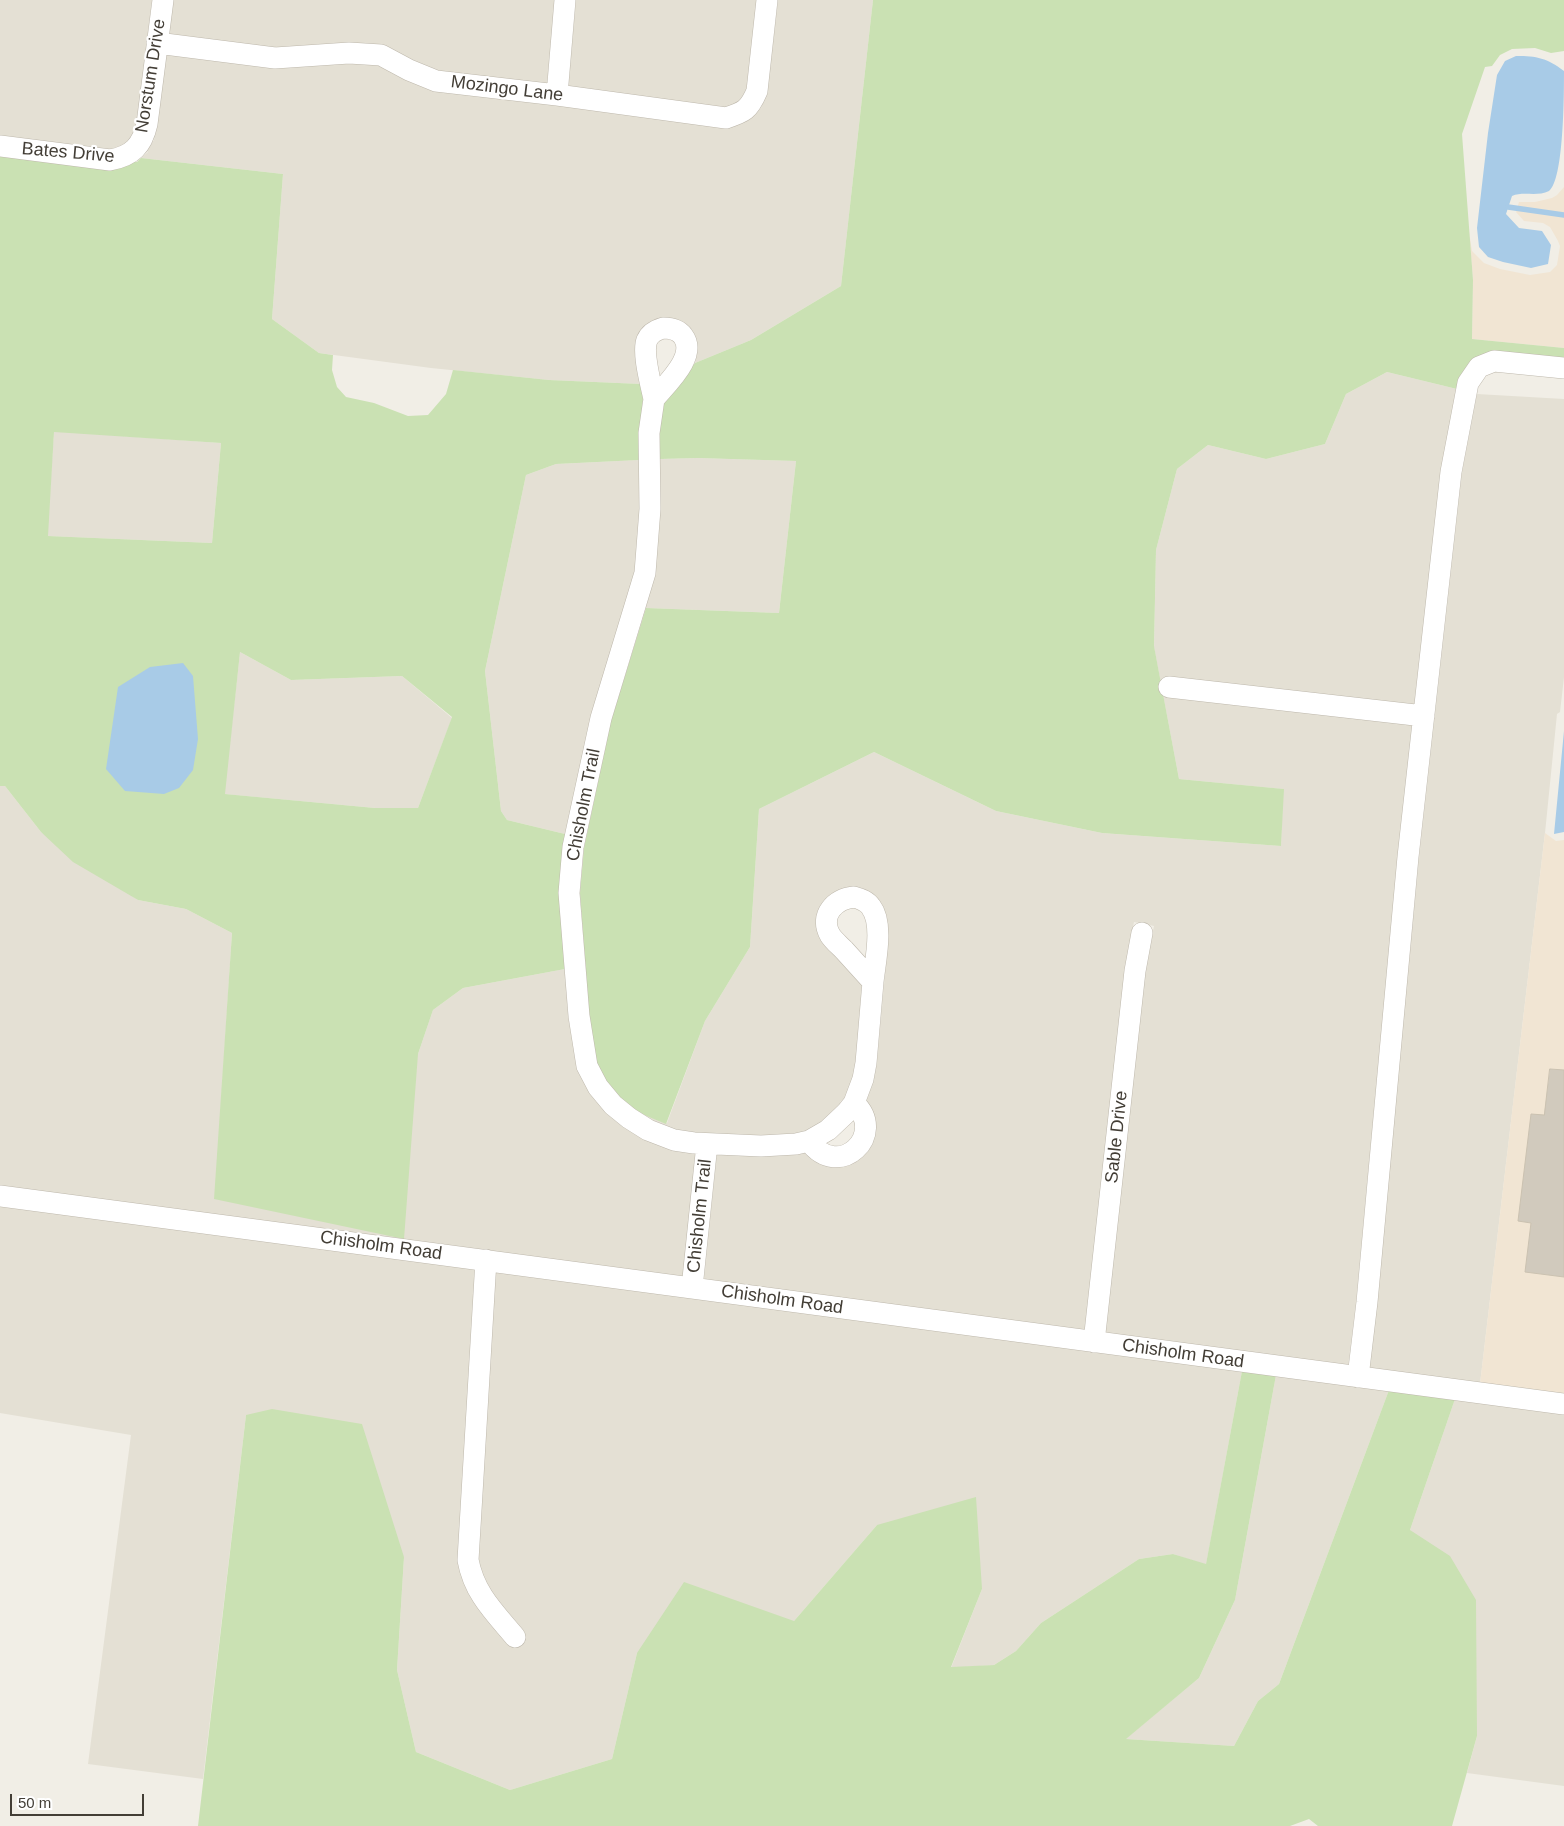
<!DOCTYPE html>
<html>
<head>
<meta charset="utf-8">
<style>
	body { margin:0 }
	#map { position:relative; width:1564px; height:1826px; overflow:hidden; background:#f1eee6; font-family:Helvetica,sans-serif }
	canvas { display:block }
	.scale { position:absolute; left:10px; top:1794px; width:134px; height:22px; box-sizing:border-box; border:2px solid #433e36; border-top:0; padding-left:6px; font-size:15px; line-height:18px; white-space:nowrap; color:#433e36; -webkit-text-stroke:4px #fff; paint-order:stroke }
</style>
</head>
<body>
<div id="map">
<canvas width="1564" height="1826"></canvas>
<div class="scale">50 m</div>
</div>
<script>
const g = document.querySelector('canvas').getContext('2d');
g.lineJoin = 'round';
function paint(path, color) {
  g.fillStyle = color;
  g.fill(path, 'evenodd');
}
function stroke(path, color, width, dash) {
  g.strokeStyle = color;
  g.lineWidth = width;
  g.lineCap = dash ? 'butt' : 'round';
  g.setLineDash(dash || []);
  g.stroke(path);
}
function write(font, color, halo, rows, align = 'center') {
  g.font = font + ' Helvetica,sans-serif';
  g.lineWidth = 4.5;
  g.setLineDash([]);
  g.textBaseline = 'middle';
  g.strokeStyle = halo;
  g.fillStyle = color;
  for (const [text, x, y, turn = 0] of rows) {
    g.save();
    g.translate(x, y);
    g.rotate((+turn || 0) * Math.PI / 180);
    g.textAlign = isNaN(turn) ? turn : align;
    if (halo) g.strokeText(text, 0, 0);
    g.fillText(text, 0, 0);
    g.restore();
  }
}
paint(new Path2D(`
	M0,0H152L137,123L134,134L126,144L109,150L0,137Z
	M173,0H555L547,85L439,72L169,35Z
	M576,0H757L747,89L742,100L724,109L568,88Z
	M778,0H873L841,286L751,340L695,363L698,349L696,339L689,327L639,333L635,345L641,384L549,380L431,368L319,353L272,319L283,174L141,158L148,152L147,150L154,140L166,53L378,64L748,120L761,108L767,92Z
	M1387,372L1457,389L1398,856L1356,1301L1348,1367L1105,1334L1145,972L1154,926L1134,922L1125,969L1085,1331L704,1280L717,1153L805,1152L819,1162L855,1161L867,1152L873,1142L876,1124L873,1112L866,1101L873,1082L877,1063L888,939L887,918L881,903L837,891L824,901L818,914L862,985L856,1061L853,1077L845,1098L840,1102L841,1103L821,1123L805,1133L760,1137L676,1131L653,1122L637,1112L667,1123L705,1021L750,947L759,809L874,752L996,811L1102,833L1281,846L1283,789L1179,779L1154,647L1156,550L1177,469L1208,445L1266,459L1325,444L1346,394Z
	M1477,394L1564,399V677L1560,712L1557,714L1545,833L1480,1384L1369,1370L1419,858L1462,473Z
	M54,431L221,443L212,543L47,536Z
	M698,458L796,461L779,613L646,608L639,628L660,459Z
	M639,460L640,508L635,572L565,834L507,820L501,811L485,671L526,475L556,464Z
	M240,652L291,680L402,676L452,718L418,808H375L224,794Z
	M0,786H5L41,832L138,900L186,909L232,933L215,1199L418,1054L433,1010L463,988L565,969L568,1016L578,1070L696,1152L683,1278L0,1187Z
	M0,1206L1242,1371L1206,1565L1173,1554L1139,1559L1041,1623L1016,1651L994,1665L951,1668L982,1589L877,1525L794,1621L637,1653L612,1759L510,1790L416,1752L397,1670L404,1557L246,1415L203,1779L88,1764L131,1435L0,1413Z
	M1276,1375L1389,1390L1279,1684L1258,1701L1234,1746L1125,1739L1199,1678L1235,1600Z
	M1455,1399L1564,1414V1786L1467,1773L1477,1736L1410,1530Z`), '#e4e0d4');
paint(new Path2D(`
	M1564,187V348L1472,339L1473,280L1469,232L1472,251L1484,263L1500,269L1530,275L1550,272L1557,265L1560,246L1558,241L1550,227L1543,223L1524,221L1516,212L1519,202H1535L1552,198L1557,195Z
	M1545,833L1556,841L1564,840V1395L1480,1384Z`), '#f1e5d3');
paint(new Path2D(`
	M873,0H1564V51L1551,53L1535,48L1512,49L1500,55L1492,66L1485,67L1462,134L1473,280L1472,339L1564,348V359L1495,352L1457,389L1387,372L1346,394L1325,444L1266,459L1208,445L1177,469L1156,550L1154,646L1179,779L1284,789L1281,846L1102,833L996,811L874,752L759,809L750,947L705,1021L666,1124L637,1112L621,1099L607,1082L597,1064L589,1015L580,893L584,848L611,721L646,608L779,613L796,461L698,458L660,459L659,433L664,403L695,363L751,340L841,286Z
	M0,155L137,162L141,158L283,174L272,319L319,353L333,355L332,370L337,387L346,397L374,403L408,416L428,415L446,394L453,370L549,380L641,384L643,399L639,460L556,464L526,475L485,671L501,811L507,820L565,834V969L463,988L433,1010L418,1054L404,1239L214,1199L232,933L186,909L138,900L73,862L41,832L5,786H0ZM54,432L221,443L212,543L48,536ZM240,652L291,680L402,676L452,717L418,808H375L225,794Z
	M1242,1371L1276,1375L1235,1600L1199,1678L1126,1739L1234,1746L1258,1701L1279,1684L1389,1390L1455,1399L1410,1530L1450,1556L1476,1600L1477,1736L1452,1826H1318L1309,1819L1290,1826H198L246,1415L272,1409L362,1424L404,1557L397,1670L416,1752L510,1790L612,1759L637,1653L684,1582L794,1621L877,1525L976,1497L982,1589L951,1667L994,1665L1016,1651L1041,1623L1139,1559L1173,1554L1206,1564Z`), '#cae1b3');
paint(new Path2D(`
	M1516,56C1537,56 1547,58 1564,71C1564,93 1564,180 1549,191C1537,197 1523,191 1512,196L1506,214L1519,228L1542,231L1551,245L1548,264L1531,268L1503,262L1488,257L1479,247L1477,228L1488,133L1497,75L1505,61Z
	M183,663L193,676L198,739L193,770L179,788L164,794L125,791L106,769L118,687L150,667Z
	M1564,731V832L1554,834Z`), '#a8cbe7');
stroke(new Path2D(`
	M1508,207L1564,215`), '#a8cbe7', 5.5);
const building = new Path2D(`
	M1550,1069L1564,1070V1277L1525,1272L1531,1223L1518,1221L1531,1114L1544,1115Z`);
paint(building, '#d1cabd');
stroke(building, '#cbc2b1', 1);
const minor = new Path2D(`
	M157,43L275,58L349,53L381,55L409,70L436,81L557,95L726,118C744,112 749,110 757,91L767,0
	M557,95L565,0
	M0,146L110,160C132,156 142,146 147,124L163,0
	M663,328C671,328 678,329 683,336C698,356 666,384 654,399C651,385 642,352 647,340C650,333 656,330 663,328Z
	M654,399L649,433L650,509L645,573L601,718L573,847L569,893L579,1016L587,1066L598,1087L613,1105L629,1118L648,1130L674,1140L694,1143L761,1146L796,1144L809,1141L828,1130L846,1113L854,1103L863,1079L866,1063L873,982
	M1169,687L1424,716
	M854,897C861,899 867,901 871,907C884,924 875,962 873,982C863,971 853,960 844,950C839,945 833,940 830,935C819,915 835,899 854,897Z
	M809,1141C839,1182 888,1134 854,1103
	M0,1196L1564,1404
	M486,1260L468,1560C474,1593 494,1612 515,1637
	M692,1288L707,1144
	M1094,1342L1135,971L1142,933
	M1358,1377L1367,1302L1408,857L1451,472L1468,383L1479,367L1494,361L1564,368`);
stroke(minor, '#beb8ac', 22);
stroke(minor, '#fff', 21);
write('18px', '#433e36', '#fff', [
	["Norstum Drive",151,76,-81],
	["Mozingo Lane",507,89,7],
	["Bates Drive",68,153,5],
	["Chisholm Trail",584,805,-79],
	["Sable Drive",1117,1137,-84],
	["Chisholm Trail",700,1216,-84],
	["Chisholm Road",381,1246,8],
	["Chisholm Road",782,1300,8],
	["Chisholm Road",1183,1354,8]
]);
</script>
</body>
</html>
